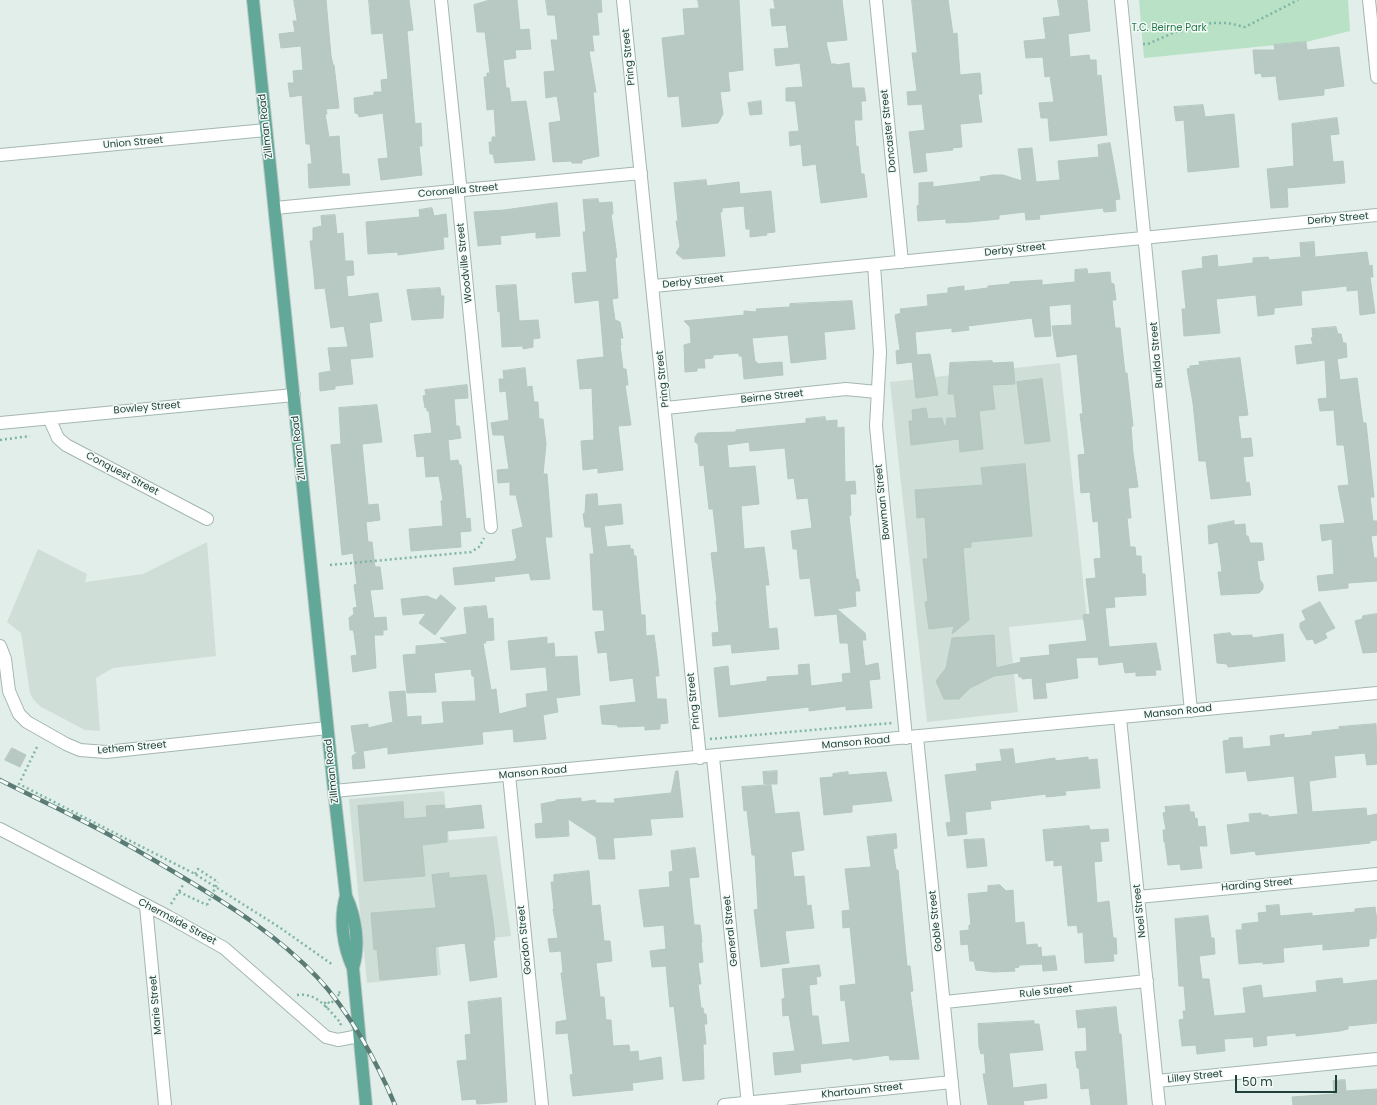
<!DOCTYPE html>
<html>
<head>
<meta charset="utf-8">
<style>
	body { margin:0 }
	#map { position:relative; width:1377px; height:1105px; overflow:hidden; background:#e2eee9; font-family:Poppins,sans-serif }
	canvas { display:block }
	.scale { position:absolute; left:1235px; top:1075px; width:102px; height:18px; box-sizing:border-box; border:2px solid #204139; border-top:0; padding-left:5px; font-size:12px; line-height:14px; white-space:nowrap; color:#204139; -webkit-text-stroke:3px #f3faf7; paint-order:stroke }
</style>
</head>
<body>
<div id="map">
<canvas width="1377" height="1105"></canvas>
<div class="scale">50 m</div>
</div>
<script>
const g = document.querySelector('canvas').getContext('2d');
g.lineJoin = 'round';
function paint(path, color) {
  g.fillStyle = color;
  g.fill(path, 'evenodd');
}
function stroke(path, color, width, dash) {
  g.strokeStyle = color;
  g.lineWidth = width;
  g.lineCap = dash ? 'butt' : 'round';
  g.setLineDash(dash || []);
  g.stroke(path);
}
function write(font, color, halo, rows, align = 'center') {
  g.font = font + ' Poppins,sans-serif';
  g.lineWidth = 3;
  g.setLineDash([]);
  g.textBaseline = 'middle';
  g.strokeStyle = halo;
  g.fillStyle = color;
  for (const [text, x, y, turn = 0] of rows) {
    g.save();
    g.translate(x, y);
    g.rotate((+turn || 0) * Math.PI / 180);
    g.textAlign = isNaN(turn) ? turn : align;
    if (halo) g.strokeText(text, 0, 0);
    g.fillText(text, 0, 0);
    g.restore();
  }
}
paint(new Path2D(`
	M1060,363L1087,619L1009,627L1018,712L927,722L890,382Z
	M207,542L216,656L113,668L96,678L100,731L85,730L41,707L33,699L30,693L21,633L7,622L38,549L87,574L85,582L143,574Z
	M444,791L449,840L497,836L511,936L438,944L441,975L367,983L349,799Z`), '#d0ded8');
paint(new Path2D(`
	M1139,0H1348L1350,31L1306,42L1144,58Z`), '#b8e1c5');
const building = new Path2D(`
	M294,0H326L331,56L333,65H334L339,108L326,109L327,114H325L329,137L339,136L342,174H349L350,185L309,188L308,164H312L310,144H306L302,95L290,97L288,83H294L293,71L303,70L301,46L281,48L279,34L295,32L293,21H297Z
	M369,0H409L413,30L407,31L415,124L421,123L422,146H419L422,175L381,180L378,159L388,158L383,113L359,117L358,114L355,113L354,98L374,95V92H382L381,80L388,79L383,33L372,34Z
	M490,0H517L520,30L529,29L531,49L515,50L516,58L503,60L506,88H509L511,102L526,101L535,160L495,163L493,154H490L489,142H492V137H496L494,109L487,110L484,77H487V73H490L485,32H477L474,5Z
	M546,0H601L602,12L597,13L599,35H592L594,51H589L596,92H593L599,156L582,160V163H572L571,161L553,162L549,123L561,121L557,96L546,98L544,72L555,71L551,40H558L555,15H548Z
	M698,0H739L743,70L728,72L730,91L720,92L723,114L718,123L682,127L679,96L668,97L662,38L685,35L683,9L699,8Z
	M774,0H842L847,40L826,42L831,64H836L837,65L849,63L852,88H864L866,101H861L862,120H854L856,147L858,146L861,174H864L867,197L821,203L816,164L803,166L801,144L790,146L789,132L799,131L796,105L795,101H786V88L803,87L800,63L776,66L774,49L789,48L786,25L772,26L770,9H775Z
	M912,0H948L953,34L957,33L960,75L980,73L982,94H978L982,122L960,124L962,147L952,148L953,150L925,153L927,171L914,173L909,132L925,130L922,104L908,105L907,92L917,91L912,53H917Z
	M1058,0H1087L1090,31L1068,34L1070,57L1089,55L1090,60H1096L1097,76L1101,75L1107,135L1050,141L1048,118H1041L1039,103L1054,102L1050,76L1045,77L1043,57L1026,58L1024,41L1046,39L1043,18L1060,16Z
	M1306,42L1307,50L1339,47L1344,86L1324,89V95L1279,100L1276,76L1262,77L1261,73L1255,74L1253,50H1275L1274,45Z
	M761,101L762,114L750,115L748,103Z
	M1203,105L1205,117L1234,114L1239,167L1188,172L1184,120L1176,121L1174,107Z
	M1337,118L1339,134L1330,135L1333,162L1343,161L1345,183L1287,188L1288,207L1271,208L1267,169L1294,166L1292,124Z
	M1110,143L1120,199L1115,200L1116,211L1104,212L1103,208L1039,215L1040,219L1026,220L1025,212L999,215V219L969,222L946,223V219L918,221L917,206L919,205V183L933,182V187L981,181L980,177L993,175H1003L1022,181L1018,149L1032,148L1036,182L1060,180L1058,161L1099,157L1098,145Z
	M706,180L707,186L739,182L740,194L771,191L775,232L766,233L767,235L750,237V229H746L744,206L722,208V212H720L725,256L683,259L676,253L680,246L676,221H678L674,183Z
	M598,199L599,203L612,202L613,214H611L617,257L615,258L618,298L612,299L615,320L620,322L623,338H620L621,345H620L623,369H626L628,385H625L631,425L618,426L623,470L598,473V468L583,470L581,441L594,440L592,388L580,389L577,360L604,357L599,300L575,303L572,273L587,272L583,232H586L583,200Z
	M557,203L560,236L536,238V232L500,236L501,244L478,246L474,212L504,210Z
	M432,208L434,216L446,214L448,237H443L444,249L398,255V252L368,254L366,222L420,217L419,210Z
	M335,215L337,234L343,233L345,261H353L354,275L346,276L348,297L378,293L382,321L369,323L373,357L350,359L353,384L335,386V389L320,391L319,373L331,371L328,348L348,347L344,326L331,328L325,288L315,289L314,276L310,241H313V228L322,226L321,216Z
	M1314,242L1315,257L1367,252L1369,266L1372,265L1373,277H1370L1375,313L1360,315L1358,290L1347,291V286L1301,291L1302,305L1274,308V314L1258,316L1256,295L1216,299L1220,333L1184,336L1182,309H1186L1182,271L1203,268L1202,257L1217,255L1218,267L1253,263V258L1268,257L1269,260L1301,257L1300,243Z
	M1087,269L1088,274L1110,272L1111,283L1114,284L1116,300H1112L1115,328H1120L1125,373H1127L1133,426H1131L1133,453L1138,487L1128,488L1131,518H1127L1130,547H1135L1136,556H1141L1142,574H1145L1146,595L1114,597L1115,607L1105,608L1109,647L1156,643L1161,670H1155L1156,675L1136,676V672L1125,673L1123,662L1099,665L1098,657L1076,658L1078,678L1045,683L1047,698L1034,699L1032,678L1022,679V677H1019L1018,673L994,676L970,688L959,699H944L936,681L946,668L952,638L994,635L996,668L1021,662L1020,658L1050,655L1049,645L1087,641L1083,615L1090,614L1086,579L1096,578L1094,559L1101,558L1098,521L1093,522L1090,492L1081,493L1078,455L1085,454L1080,414H1083L1077,354L1057,357L1052,326L1072,325L1071,304L1049,306L1051,336L1035,337L1032,318L968,326L969,330L952,332V328L915,332L917,355L930,354L938,395L916,398L912,362L897,364L896,351L900,350L895,315L901,313L900,309L928,306L927,295L948,293V288L964,286V291L988,288V286L1010,284V282L1042,280V285L1075,282V270Z
	M516,285L519,321L538,320L540,338L533,339V347L523,349V346L502,347L500,311L498,312L496,286Z
	M440,288L441,296H444L443,318L412,320L407,290Z
	M852,301L855,329L824,332L826,359L791,363L788,335L752,338L755,362H757V364L782,362L783,375L744,379L742,356H739V353L713,355V358L704,359L705,368H697V371L685,372L684,345L691,343L690,327L684,321L744,315V311L757,312L756,309L790,307V304Z
	M1336,327L1338,334H1341L1343,343H1346L1347,357L1337,359L1340,380L1357,378L1363,423H1366L1374,497H1370L1373,521H1377V535L1371,536L1374,558H1377V581L1348,583V588L1319,591L1317,576L1334,574L1332,539L1322,541L1320,525L1345,523L1338,486L1349,485L1344,445H1337L1334,410L1320,411L1318,399L1327,398L1325,360L1297,364L1295,346L1313,344L1311,338L1313,337L1312,329Z
	M1240,358L1248,415L1238,416L1241,439L1251,438L1253,456L1243,457L1246,483L1249,482L1251,495L1211,499L1206,461H1199L1193,403L1187,369L1190,368V366L1200,365L1199,362Z
	M992,361L993,363L1013,362L1015,384L992,385L995,409L979,411L983,449L960,452L959,439L911,445L909,421H913L912,410L926,408L928,419L942,418L944,426L946,425L947,418H957L954,394H948L950,363Z
	M525,368L527,387L532,386L534,402H538L539,419H543L546,444L543,474H547L552,537H545L550,579L531,580L529,573L494,577L495,581L455,585L453,568L515,561V559H517L512,530L523,527L516,495H510V482L498,483L497,470L509,469L504,435H493L491,423L509,420L506,391L500,392L499,379H504L503,371Z
	M1042,379L1050,441L1025,444L1017,382Z
	M467,385L468,398L454,399L456,426H459L461,438L448,440L450,461L458,460L459,465H461L466,519L470,518L471,531L460,532L461,547L411,551L409,529L443,526L441,501L443,500L439,476L426,477L424,456L417,457L414,435L432,433L429,411H427V407L425,408L423,396L426,395L425,390Z
	M377,405L382,442L362,444L368,505L378,504L380,520L366,522L368,542H372L375,567H380L383,589L370,590L374,618L386,617L387,630H383V635H374L376,668L353,672L351,656L357,655L354,633L353,630H350L349,618L354,614L353,608L357,607L354,585L357,584L353,553L342,555L331,445L341,444L339,408Z
	M825,417L826,421L837,420V428L844,427L845,482L855,481L856,494H850L851,515L849,516L856,579H858L860,591H855L856,606L837,609L865,633L866,640H862L865,666L878,663L880,679L869,680L872,708L846,710V706L809,711V707L719,717L714,668L728,666L730,686L767,681V677L799,675L798,665L809,664L811,686L843,682L842,674L851,673L848,643H840L837,614L815,616L810,578L800,579L797,549H793L791,531L812,528L808,498L797,499L794,478L788,479L785,448L750,451L749,442L727,445L729,468L755,466L759,504L741,506L744,549L764,547L769,585H765L769,629L777,628L779,649L732,653L731,644L713,646L712,633L719,632L716,601H717L711,553L718,552L713,509H709L704,465L700,466L698,444L695,442V437L698,433L736,432V430L806,423V419Z
	M1025,464L1032,536L971,542V547L963,548L969,620L952,634L954,626L929,629L925,602L928,601L923,559H928L925,517L917,518L915,490L983,485L981,468Z
	M597,494L598,506L621,504L623,524L604,526L607,547L630,545V549H633L634,556H636L641,615H645L646,636L654,635L657,657L659,676H655L657,699H666L668,723L660,724V729L645,730V726L618,727L617,725L602,724L600,706L636,702L633,678L610,681L607,652L598,653L595,632L605,631L603,610H593L590,554H594L591,527H585L583,514L585,513L586,495Z
	M1234,521V525L1245,524L1246,536H1248L1250,543H1262L1264,560L1257,561L1260,580L1263,584V589L1259,593L1221,595L1218,572H1222L1218,542L1209,544L1208,526Z
	M441,595L456,608L435,635L419,623L426,613L403,615L401,599L427,596L436,600Z
	M1320,602L1335,628L1325,633L1327,638L1315,644L1313,639L1307,640L1300,628V623L1306,620L1302,611Z
	M486,606L488,619L493,618L494,640L485,641L486,643H483L491,690L496,689L499,714L527,707L526,694L548,691L546,667L511,670L508,641L547,637V644L554,643L555,657L577,656L580,695L556,698L558,712L543,715L546,739L514,742L513,729L482,732L483,744L388,754V747L363,751L365,768L353,769L352,756L360,751L355,752L351,726L368,724V728L393,722L389,692L405,691L407,717L421,716V725L444,723L442,702L476,701L474,676H472L471,669L434,673L436,692L407,693L403,655L416,654V646L448,643L440,638L467,634L464,608Z
	M1377,614V652L1363,653L1355,621L1362,619L1363,616Z
	M1230,633L1232,636L1252,635V638L1283,634L1285,661L1228,667L1227,664L1217,663L1214,635Z
	M1376,724L1377,764L1367,765L1365,753L1334,756L1336,777L1309,781L1312,812L1366,808L1367,816L1377,814V840L1370,841V843L1256,855L1255,851L1231,854L1227,825L1250,822L1249,814L1261,813V815H1268L1269,817L1298,814L1294,776L1248,781L1246,771L1226,773L1223,741L1229,740V738L1242,737L1243,749L1271,746L1270,736L1284,734V738L1312,735V732L1340,729L1339,727Z
	M12,748L26,755L20,767L5,760Z
	M1013,749L1015,764L1055,758V761L1088,757V760L1097,759L1100,788L1065,791L1066,795L1046,797V794L990,801L991,809L965,812L967,834L948,836L946,823L951,822L945,775L977,771L976,764L1002,761L1000,750Z
	M676,771H678L683,817L650,819L652,835L613,838L615,859H599L596,837L568,819L569,836L536,838L535,824L543,823L541,804L556,801V800L581,798V802L595,800L596,803H615L614,799L671,793Z
	M777,771V784H764L763,772Z
	M848,772V775L886,772L892,801L852,805V812L824,815L820,778L833,777V774Z
	M771,785L775,814L799,812L804,850L791,852L794,877L804,876L807,906L811,905L814,928L785,931L789,963L761,967L754,910L758,909L755,855H752L747,810L744,811L742,787Z
	M403,802L404,819L427,817L426,806L444,805L445,809L481,805L484,828L447,831V842L422,845L425,876L364,881L358,806Z
	M1189,805L1190,812H1194L1195,819L1197,818L1198,827L1205,826L1207,846H1199L1202,868L1181,870L1180,864L1168,865L1165,842H1164L1163,830H1166L1163,813L1166,812L1165,807Z
	M1089,826L1090,830L1108,829L1109,841L1100,842L1102,861L1094,862L1097,903L1109,901L1113,938H1116L1117,954H1113L1114,961L1085,963L1083,932L1078,933L1077,925L1068,926L1062,865L1054,866V860L1046,861L1043,830Z
	M896,834L897,848L893,849L896,870H898L907,966H910L913,991L910,992L919,1059L890,1060L889,1055L853,1060L852,1058L800,1064L801,1072L775,1075L773,1053L795,1051L789,1015L783,1016L782,999L785,998L782,969L819,965L821,976L816,977L817,984L809,985L812,1016H818L822,1045L850,1042L845,1000L841,1001L840,986L856,984L850,927L843,928L842,911L850,910L845,869L871,867L867,837Z
	M984,839L987,866L967,868L964,840Z
	M695,848L699,877L689,878L694,925H700L702,942H701L703,962L698,963L701,984H698L701,1008H703L704,1014H706L707,1024H704L706,1044H703L704,1079L683,1081L674,1006L670,1007L666,966L652,967L650,951L666,949L664,925L644,927L639,890L670,887L669,872L673,871L671,851Z
	M589,871L592,906L600,905L604,941H610L612,961L596,963L600,997H604L606,1020H611L613,1046L629,1045L630,1052L638,1051L639,1061L661,1057L663,1079L632,1083L633,1090L573,1096L570,1075L573,1074L568,1033L556,1034V1022L567,1020L561,973H563L561,951L550,952L548,939L558,938L553,909H554L551,882H554V875Z
	M449,873V878L486,875L493,921L495,940H493L497,977L470,981L465,943L435,947L437,975L380,980L377,949L374,950L371,913L436,908L432,875Z
	M1000,885L1006,891L1013,890L1015,923L1024,922L1026,945L1037,944L1038,948L1041,947L1042,964L1019,965V967L1014,968L1015,971L994,972L976,970L974,961H970L968,944L961,945L960,931L969,930V925H971L968,894L988,892V886Z
	M1279,905L1280,916L1312,913V916L1355,912V909L1375,907L1377,921L1376,938L1369,939V946L1323,950V944L1283,948L1284,962L1263,964V962L1239,964L1236,930H1242V924L1259,922L1258,913L1267,912L1266,906Z
	M1208,916L1211,938H1214L1215,954L1199,956L1202,979H1209L1214,1016L1246,1013L1243,988L1261,985L1263,998L1317,992L1316,981L1342,978L1343,984L1377,980V1023L1348,1026V1029L1340,1031L1296,1036V1033L1266,1036L1267,1045L1254,1047L1253,1037L1224,1039L1225,1051L1197,1054L1196,1045L1182,1046L1179,1020L1184,1019L1183,1011H1186L1184,986H1179L1175,919Z
	M1055,956L1057,970L1043,971L1042,957Z
	M501,998L507,1102L477,1104L476,1099L462,1100L457,1061L467,1060L465,1035L471,1034L468,1002Z
	M1116,1007L1119,1034H1121L1127,1105H1091L1089,1088L1081,1089L1079,1068H1077L1075,1052L1087,1051L1086,1027L1078,1028L1076,1011Z
	M1034,1021V1024H1039L1043,1050L1009,1053L1013,1088L1046,1084L1047,1098L1023,1101L1024,1105H988L983,1074H986L984,1053L981,1054L979,1047L978,1024Z
	M1345,1080L1346,1091L1377,1089V1105H1293L1292,1097L1334,1094L1333,1081Z`);
paint(building, '#b7c9c2');
stroke(building, '#b3c8c0', 1);
const minor = new Path2D(`
	M441,0L460,184L458,197L491,527
	M623,0L700,758
	M876,0L902,262
	M1121,0L1191,711
	M1369,0L1377,77
	M0,155L266,130
	M275,208L641,173
	M874,265L880,352L876,426L906,738
	M654,286L1377,215
	M666,408L846,389L877,392
	M49,418L58,438L66,445L207,519
	M0,423L294,395
	M0,646L5,659L9,691L19,714L27,722L66,744L80,750L106,752L327,728
	M1120,718L1159,1105
	M917,737L954,1105
	M713,757L748,1105
	M509,775L542,1105
	M334,791L1377,693
	M0,829L169,917L224,948L326,1037L338,1040L359,1036
	M1138,897L1377,874
	M146,906L165,1105
	M945,1002L1147,981
	M1157,1081L1377,1059
	M724,1105L952,1082`);
const major = new Path2D(`
	M253,0L334,791L346,896C356,918 360,945 353,968
	M346,896C339,919 343,946 353,968L366,1105`);
stroke(minor, '#a4b7b1', 14);
stroke(major, '#c1cac8', 14);
stroke(new Path2D(`
	M1143,44H1148L1175,32L1197,29L1211,23H1228L1245,27L1298,0
	M0,440L30,436
	M330,565L471,552L479,547L484,538
	M710,739L892,723
	M37,747L19,784L195,874L279,927L333,965
	M195,874L198,869L218,882
	M179,892L207,905
	M171,904L183,885
	M297,995C318,992 328,1010 341,1023L340,1027
	M326,1008L327,1006L325,1003L327,1001L330,1004L339,996L337,993L342,992`), '#7fb5a6', 2.5, [2, 3]);
stroke(minor, '#fff', 12);
stroke(major, '#62a899', 12);
const rail = new Path2D(`
	M0,780C41,801 84,820 124,843C144,854 164,866 184,878C232,907 278,936 317,977C349,1011 377,1062 395,1105`);
stroke(rail, '#5a7c75', 4.5);
stroke(rail, '#f3faf7', 3, [9]);
stroke(new Path2D(`
	M207,905L218,882`), '#7fb5a6', 2.5, [2, 3]);
write('10px', '#257c4a', '#f3faf7', [
	["T.C. Beirne Park",1169,28]
]);
write('10px', '#204139', '#f3faf7', [
	["Pring Street",629,57,-96],
	["Zillman Road",266,126,-96],
	["Doncaster Street",889,131,-96],
	["Union Street",133,143,-5],
	["Coronella Street",458,191,-5],
	["Derby Street",1338,219,-5],
	["Derby Street",1015,250,-6],
	["Woodville Street",465,263,-96],
	["Derby Street",693,282,-6],
	["Burilda Street",1157,355,-95],
	["Pring Street",663,379,-96],
	["Beirne Street",772,397,-6],
	["Bowley Street",147,408,-5],
	["Zillman Road",299,448,-96],
	["Conquest Street",122,474,28],
	["Bowman Street",883,502,-96],
	["Pring Street",694,701,-96],
	["Manson Road",1178,712,-6],
	["Manson Road",856,743,-5],
	["Lethem Street",132,748,-5],
	["Zillman Road",332,771,-96],
	["Manson Road",533,773,-5],
	["Harding Street",1257,885,-5],
	["Noel Street",1140,911,-96],
	["Goble Street",936,921,-96],
	["Chermside Street",177,922,28],
	["General Street",731,931,-96],
	["Gordon Street",525,940,-96],
	["Rule Street",1046,992,-6],
	["Marie Street",156,1005,-95],
	["Lilley Street",1195,1077,-6],
	["Khartoum Street",862,1091,-6]
]);
</script>
</body>
</html>
